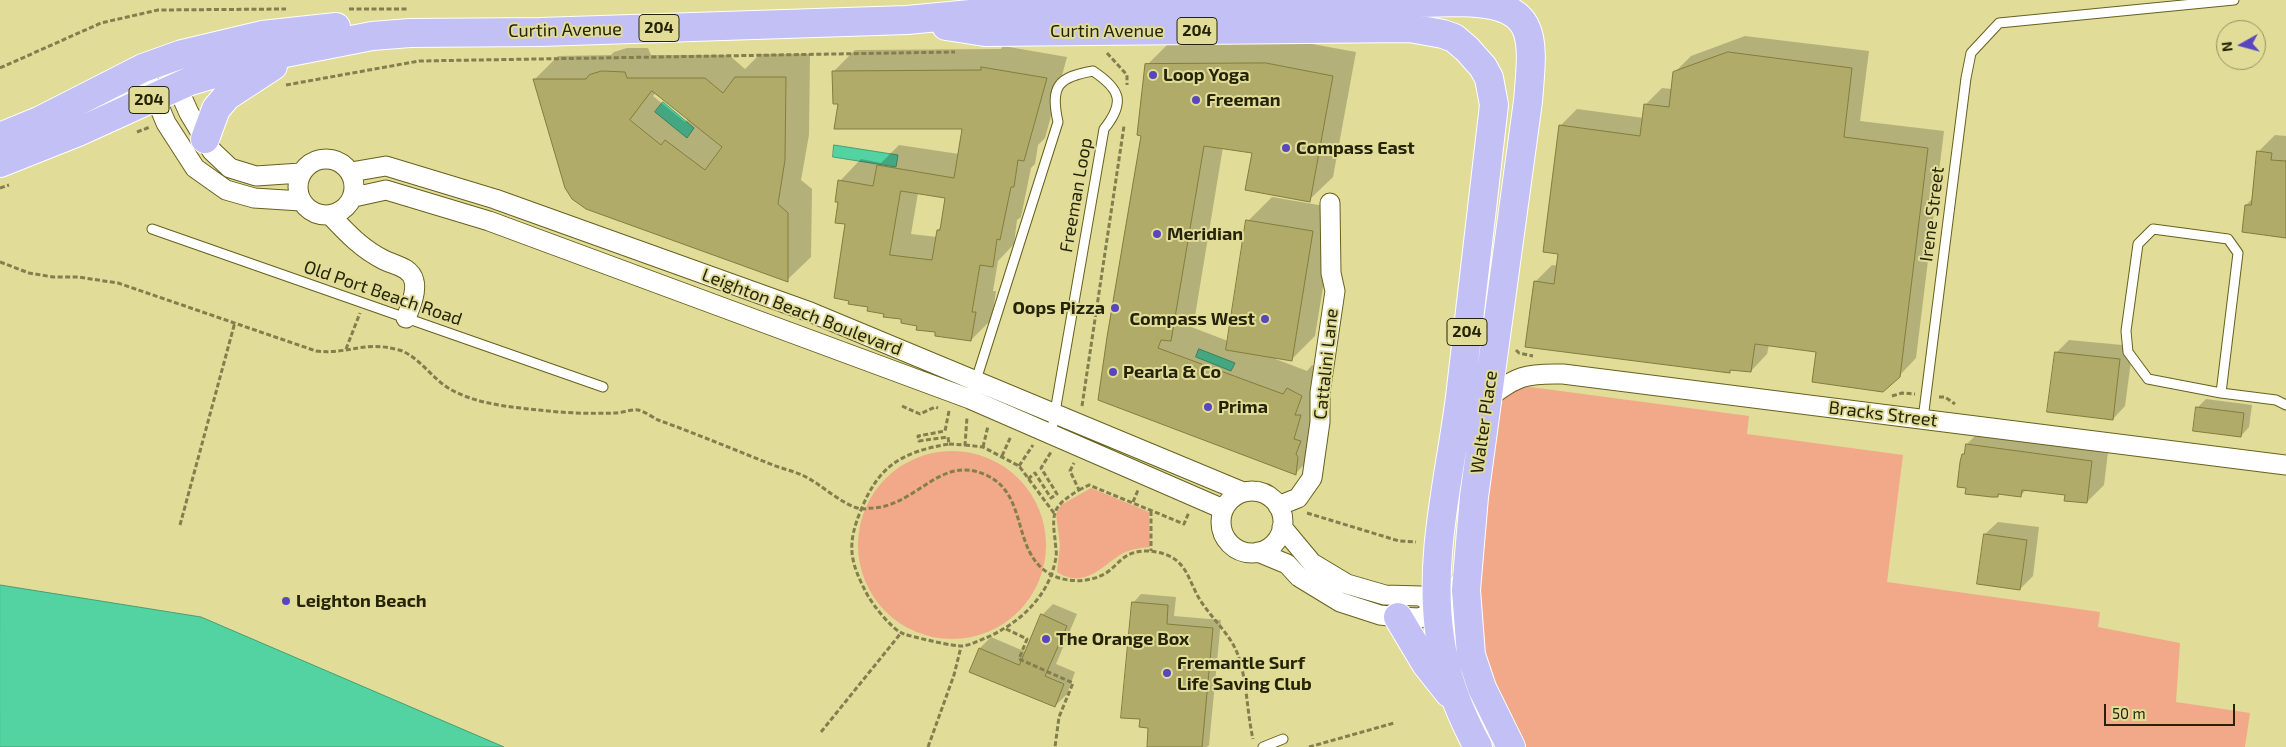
<!DOCTYPE html>
<html>
<head>
<meta charset="utf-8">
<style>
	body { margin:0 }
	#map { position:relative; width:2286px; height:747px; overflow:hidden; background:#e1dc98; font-family:"Exo 2",sans-serif }
	canvas { display:block }
	.north { position:absolute; left:2216px; top:20px; width:50px; height:50px; box-sizing:border-box; background:#e1dc98; border:1px solid #96925e; border-radius:50%; rotate:263deg; font-size:14px; font-weight:700; line-height:20px; text-align:center; color:#262408 }
	.north::after { content:''; display:block; margin:auto; width:18px; height:22px; background:#5846be; clip-path:polygon(50% 0,100% 100%,50% 72%,0 100%) }
	.scale { position:absolute; left:2104px; top:704px; width:131px; height:22px; box-sizing:border-box; border:2px solid #262408; border-top:0; padding-left:6px; font-size:15px; line-height:18px; white-space:nowrap; color:#262408; -webkit-text-stroke:4px #e1dc98; paint-order:stroke }
</style>
</head>
<body>
<div id="map">
<canvas width="2286" height="747"></canvas>
<div class="north">N</div>
<div class="scale">50 m</div>
</div>
<script>
const g = document.querySelector('canvas').getContext('2d');
g.lineJoin = 'round';
function paint(path, color) {
  g.fillStyle = color;
  g.fill(path, 'evenodd');
}
function stroke(path, color, width, dash) {
  g.strokeStyle = color;
  g.lineWidth = width;
  g.lineCap = dash ? 'butt' : 'round';
  g.setLineDash(dash || []);
  g.stroke(path);
}
function write(font, color, halo, rows, align = 'center') {
  g.font = font + ' "Exo 2",sans-serif';
  g.lineWidth = 4;
  g.setLineDash([]);
  g.textBaseline = 'middle';
  g.strokeStyle = halo;
  g.fillStyle = color;
  for (const [text, x, y, turn = 0] of rows) {
    g.save();
    g.translate(x, y);
    g.rotate((+turn || 0) * Math.PI / 180);
    g.textAlign = isNaN(turn) ? turn : align;
    if (halo) g.strokeText(text, 0, 0);
    g.fillText(text, 0, 0);
    g.restore();
  }
}
paint(new Path2D(`
	M1521,384L1523,388L1530,387L1749,416L1747,434L1903,455L1887,582L2100,612L2098,627L2180,643L2176,702L2250,713L2245,747H1526L1505,711L1485,656L1476,592L1497,411L1504,397Z
	M858 545a94 94 0 1 1 188 0a94 94 0 1 1-188 0Z
	M1091,488L1149,512L1150,547C1140,548 1132,549 1123,553C1103,565 1085,590 1057,572L1060,545L1056,514L1061,505Z`), '#f1a98a');
const water = new Path2D(`
	M663,102L694,128L687,138L655,112Z
	M834,145L898,155L896,167L833,157Z
	M1199,349L1235,363L1231,371L1196,357Z
	M0,585L201,617L504,747H0Z`);
paint(water, '#54d3a2');
stroke(water, '#469e74', 1);
paint(new Path2D(`
	M1745,36L1869,51L1860,121L1944,131L1916,358L1899,376L1817,351L1769,345L1767,354L1751,371L1732,369L1729,372L1535,282L1552,265L1558,266L1560,126L1577,109L1644,118L1645,105L1662,88L1672,89L1674,73L1691,56Z
	M1290,40L1356,52L1333,177L1309,200L1253,152L1223,147L1195,316L1186,325L1228,341L1248,221L1272,197L1336,208L1315,336L1291,360L1273,358L1307,371L1312,365L1325,372L1319,449L1296,473L1099,399L1142,135L1147,65L1171,41Z
	M1003,46L1067,57L1045,138L1038,145L1035,164L1031,168L1021,217L1017,220L1014,244L998,261L993,291H996L992,319L971,340L918,325L851,300L846,223L840,201V181L861,159L881,163L899,145L959,154L963,127L839,103L834,71L855,50L1001,49ZM918,193L946,197L942,226L938,230L937,237L911,234Z
	M627,48H648L651,55H729L745,69L760,54H810L809,135L801,180L812,189L811,257L787,280L534,80L558,56L611,55L614,52ZM656,92L689,119L685,122L653,96Z
	M2275,135L2286,136V236L2246,205L2253,198L2259,151Z
	M2069,340L2133,346L2125,406L2113,419L2056,353Z
	M2206,399L2252,405L2249,427L2241,436L2197,408Z
	M1984,427L2109,444L2104,485L2087,502L2066,494L2026,490L2020,496L2000,493L1998,496L1966,452L1967,444Z
	M1998,522L2039,527L2033,576L2020,589L1985,534Z
	M1141,594L1176,597L1174,616L1221,620L1209,745L1207,747H1148L1150,727L1133,603Z
	M1053,604L1077,614L1056,664L1075,672L1067,694L1055,706L980,648L991,637L1026,652L1042,615Z`), '#0003');
const building = new Path2D(`
	M1728,52L1852,68L1844,137L1928,148L1900,377L1883,392L1812,382L1816,352L1755,344L1751,372L1730,370V373L1525,347L1534,281L1554,284L1558,254L1543,252L1559,125L1640,136L1644,104L1669,107L1673,72Z
	M1266,63L1333,76L1310,202L1245,190L1252,153L1204,146L1171,341L1161,340L1158,348L1283,394L1287,388L1302,396L1295,415H1301L1294,439L1301,441L1296,454L1298,457L1296,475L1098,400L1107,337L1141,136L1137,135L1145,64Z
	M981,67L1047,78L1024,161L1018,160L1014,187H1011L1000,240L997,239L993,267L980,265L972,312H976L971,341L935,336V332L916,330L917,326L901,323V319L883,317L884,314L867,311L868,307L848,304L849,301L834,298L845,224L835,223L838,202H835L838,180L873,186L877,165L954,178L962,129H834L838,104H833L832,71L981,70ZM901,191L945,198L940,230H937L932,260L890,255Z
	M602,71L625,72L627,78H705L723,93L735,77H786L785,160L778,204L788,213V282L586,209L572,199L565,188L533,79H586L589,75ZM652,91L722,147L705,170L665,140L661,145L630,120Z
	M2257,151L2272,153L2271,160L2286,161V238L2242,232L2245,205H2251Z
	M1246,220L1313,231L1292,361L1226,350Z
	M2055,352L2120,359L2113,420L2047,412Z
	M2196,407L2244,413L2241,437L2193,431Z
	M1966,444L2092,461L2087,503L2064,501L2065,495L2022,490L2021,497L1998,494V497H1992L1965,494L1966,488L1957,487L1960,462L1962,454H1964Z
	M1984,534L2027,540L2020,590L1977,584Z
	M1132,602L1168,605L1167,624L1213,628L1202,747H1147L1148,728L1139,727L1140,719L1121,718Z
	M1041,614L1067,626L1045,676L1064,684L1055,707L969,672L979,648L1019,665Z`);
paint(building, '#b0ab69');
stroke(building, '#827d3b', 1);
const service = new Path2D(`
	M152,229L603,387
	M2221,393L2238,253L2228,239L2153,229L2138,244L2126,331L2128,352L2148,379L2221,393L2276,400L2286,405
	M970,399L1058,122C1050,86 1058,77 1093,71C1120,89 1126,102 1104,129L1051,435
	M1923,419L1966,78L1971,53L1999,23L2234,0
	M1263,747L1283,739`);
const minor = new Path2D(`
	M143,68L166,123L195,168L226,190L254,198L301,201
	M172,75L189,113L212,151L230,168L256,176L301,173
	M298 187a28 28 0 1 1 56 0a28 28 0 1 1-56 0Z
	M351,172L386,166L495,199L810,312L1243,492
	M354,197L386,190L489,221L970,399L1223,509
	M331,216C347,233 362,249 384,260C394,265 411,267 414,281C417,292 410,308 406,318
	M1487,399C1516,376 1526,373 1563,374L2286,465
	M1221 522a31 31 0 1 1 62 0a31 31 0 1 1-62 0Z
	M1278,506L1298,498L1312,478L1320,422V393L1335,291L1331,273L1330,203
	M1282,527L1312,563L1347,584L1385,595L1421,596L1450,618L1467,645
	M1258,552L1287,564L1299,577L1340,602L1380,615L1398,617L1420,618L1438,608L1452,595L1466,572`);
const primary = new Path2D(`
	M946,26L985,32L1410,28L1443,34L1454,38L1467,49L1483,67L1489,78L1494,105C1483,202 1471,300 1460,397C1450,476 1428,558 1440,637C1445,677 1459,712 1478,747
	M0,137L39,121L143,68L182,54L262,35L336,27
	M205,139L216,109L227,96L273,66
	M0,163L78,132L190,81L285,53L372,36L410,33L540,32L907,20L991,12L1101,11L1458,2C1538,3 1534,33 1528,101L1474,497L1466,590L1471,655L1482,688L1511,747
	M1398,617L1426,664L1449,693`);
stroke(service, '#67611d', 11);
stroke(minor, '#67611d', 21);
stroke(primary, '#fff', 30);
stroke(new Path2D(`
	M349,9H408
	M1107,53L1127,75V85
	M0,68L101,23L158,10L286,9
	M286,85L419,61L955,52
	M137,132L150,127
	M0,188L9,185
	M0,262L29,273L53,277H78L118,283L316,351C348,355 364,340 399,350C419,356 432,379 450,389C476,404 510,407 539,410C564,413 590,414 615,413C622,413 631,409 638,410C644,411 652,417 658,420C697,434 735,450 773,465C783,469 794,471 804,476C821,484 842,505 861,509C865,509 870,508 873,508C918,505 940,454 986,475C1029,494 1011,552 1050,574C1066,583 1090,583 1106,573C1114,568 1119,560 1128,555C1136,551 1147,550 1156,552C1191,558 1187,585 1205,607C1217,624 1233,638 1239,658C1247,682 1247,713 1253,739
	M346,349L360,313
	M1516,350L1519,353L1533,356
	M1892,396L1902,393L1915,394
	M1939,397H1945L1955,404
	M902,406L920,414L935,407L938,408
	M1082,406L1124,126
	M949,411L945,431L918,436L919,441L948,437L949,444C902,452 879,465 861,510C846,546 850,562 868,596C874,606 892,630 904,634C913,637 955,647 963,646C971,645 980,640 988,637C1021,622 1050,595 1056,557C1057,552 1055,544 1055,539C1051,510 1055,505 1079,490L1070,471L1074,463
	M949,444L965,445L967,417
	M965,445L983,447L1019,466L1054,513
	M983,447L988,426
	M1002,456L1011,436
	M1019,466L1033,445
	M1028,479L1035,473L1051,498L1057,494L1041,468L1051,452
	M1257,482L1274,489
	M1079,490L1089,485L1184,524L1189,512
	M1133,502L1138,490
	M1151,511V551
	M1307,513L1399,541L1416,542
	M180,525L235,322
	M1006,629L1027,639L1019,659L1073,683L1059,717L1055,747
	M821,732L901,633
	M928,747L954,675L961,647
	M1309,747L1394,723`), '#827e4e', 3, [5, 2.5]);
stroke(service, '#fff', 9);
stroke(minor, '#fff', 19);
stroke(primary, '#c2c0f4', 28);
for (const [x, y, r, color] of [
	[1153,75,5,"#5846be"],
	[1196,100,5,"#5846be"],
	[1286,148,5,"#5846be"],
	[1157,234,5,"#5846be"],
	[1115,308,5,"#5846be"],
	[1265,319,5,"#5846be"],
	[1113,372,5,"#5846be"],
	[1208,407,5,"#5846be"],
	[286,601,5,"#5846be"],
	[1046,639,5,"#5846be"],
	[1167,673,5,"#5846be"]
]) {
  const dot = new Path2D();
  dot.arc(x, y, r, 0, 2 * Math.PI);
  g.fillStyle = color;
  g.fill(dot);
  stroke(dot, '#e1dc98', 2);
}
for (const [x, y, w] of [
	[659,28,40],
	[1197,31,40],
	[149,100,40],
	[1467,332,40]
]) {
  const box = new Path2D();
  box.roundRect(x - w / 2, y - 13.5, w, 27, 4);
  g.fillStyle = '#e1dc98';
  g.fill(box);
  stroke(box, '#262408', 1);
}
write('bold 16px', '#262408', null, [
	["204",659,28],
	["204",1197,31],
	["204",149,100],
	["204",1467,332]
]);
write('18px', '#262408', '#e1dc98', [
	["Curtin Avenue",565,30,-1],
	["Curtin Avenue",1107,31],
	["Freeman Loop",1076,195,-80],
	["Irene Street",1932,214,-83],
	["Old Port Beach Road",383,293,19],
	["Leighton Beach Boulevard",802,312,21],
	["Cattalini Lane",1326,364,-84],
	["Bracks Street",1883,414,7],
	["Walter Place",1484,422,-82]
]);
write('bold 18px', '#262408', '#e1dc98', [
	["Loop Yoga",1163,75],
	["Freeman",1206,100],
	["Compass East",1296,148],
	["Meridian",1167,234],
	["Oops Pizza",1105,308,"right"],
	["Compass West",1255,319,"right"],
	["Pearla & Co",1123,372],
	["Prima",1218,407],
	["Leighton Beach",296,601],
	["The Orange Box",1056,639],
	["Fremantle Surf",1177,663],
	["Life Saving Club",1177,684]
], 'left');
</script>
</body>
</html>
